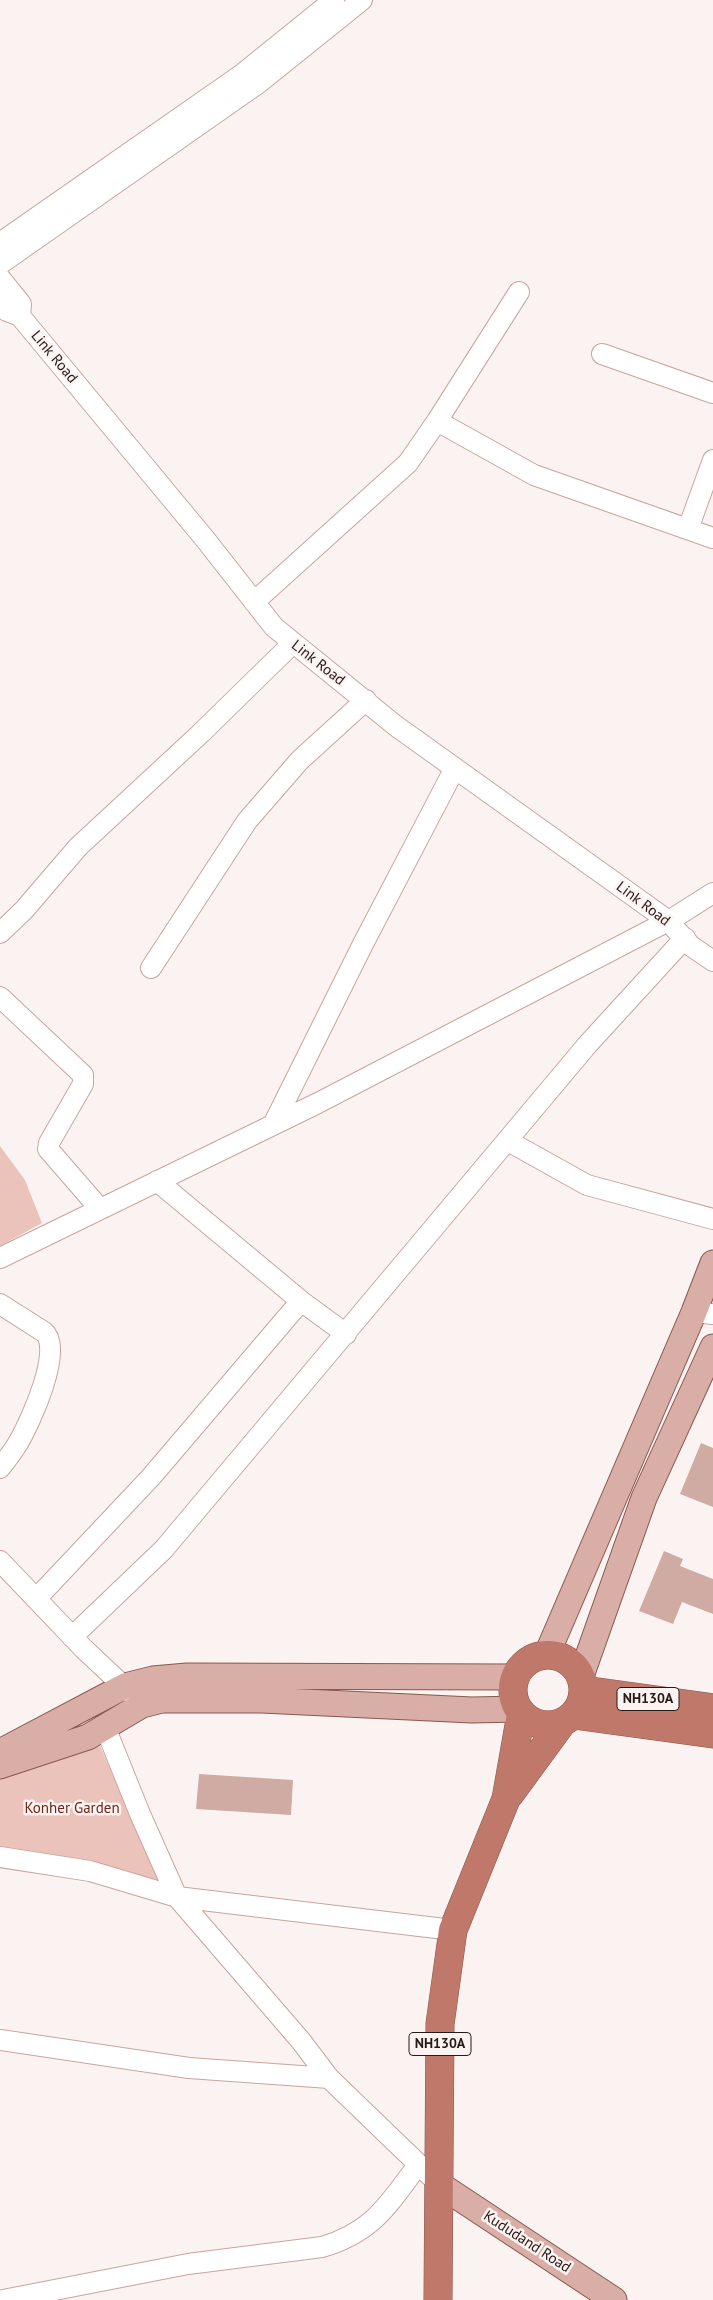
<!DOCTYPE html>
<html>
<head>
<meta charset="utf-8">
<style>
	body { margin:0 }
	canvas { display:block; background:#fbf3f1 }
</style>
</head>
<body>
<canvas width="713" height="2300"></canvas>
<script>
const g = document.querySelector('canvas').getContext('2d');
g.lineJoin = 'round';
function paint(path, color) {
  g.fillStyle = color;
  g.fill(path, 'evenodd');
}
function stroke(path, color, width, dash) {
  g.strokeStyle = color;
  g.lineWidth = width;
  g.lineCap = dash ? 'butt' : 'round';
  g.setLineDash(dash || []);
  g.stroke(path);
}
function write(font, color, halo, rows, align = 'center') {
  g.font = font + ' "PT Sans",sans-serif';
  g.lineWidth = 5;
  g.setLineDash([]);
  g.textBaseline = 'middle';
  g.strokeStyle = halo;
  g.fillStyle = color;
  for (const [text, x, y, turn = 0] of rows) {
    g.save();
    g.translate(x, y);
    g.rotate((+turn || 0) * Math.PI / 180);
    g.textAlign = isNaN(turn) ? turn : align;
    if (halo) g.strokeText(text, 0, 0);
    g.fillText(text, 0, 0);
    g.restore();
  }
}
paint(new Path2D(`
	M0,1146L25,1180L42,1223L0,1246Z
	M100,1746L162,1885L0,1849V1778Z`), '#ecc3bb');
paint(new Path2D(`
	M701,1443L713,1448V1507L680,1494Z
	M664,1551L683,1559L680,1566L713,1579V1614L682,1602L673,1624L639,1611Z
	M199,1774L293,1780L291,1815L196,1809Z`), '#cfaba4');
const minor = new Path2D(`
	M0,243L241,75L334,0
	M0,264L260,82L362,0
	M0,278L21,304L20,316
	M0,302L7,311L20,316L205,539L274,627L396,726L667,920L691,946L713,961
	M602,354L713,393
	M437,421L534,475L713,538
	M688,529L713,460
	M254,602L408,463L437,421L519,292
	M0,933L24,910L78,847L200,734L293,643
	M151,968L247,821L300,760L366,700
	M0,997L83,1075V1084L49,1143L48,1149L100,1209
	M273,1125L363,944L455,768
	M508,1141L587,1185L713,1219
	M157,1181L301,1301L346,1334
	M0,1258L318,1103L672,919L713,893
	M0,1304L44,1332C64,1349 30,1423 18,1443C13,1452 6,1460 0,1468
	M694,1312L713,1314
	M0,1561L84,1649L134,1696
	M36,1599L151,1477L301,1301
	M72,1637L164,1549L588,1044L685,938
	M105,1727L140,1814L177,1897L453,1930
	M0,1857L90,1871L177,1897L301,2041L329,2078L440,2185
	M0,2040L189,2068L329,2078
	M3,2300L188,2264L322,2247C373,2232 388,2205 418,2165`);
const major = new Path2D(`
	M547,1654L694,1312L713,1263
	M581,1676L644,1498L713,1347
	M0,1752L125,1686L153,1679L187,1676L514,1677
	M0,1766L88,1737L142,1705L162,1700H262L472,1710L517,1709
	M440,2185L614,2300`);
const highway = new Path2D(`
	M513 1690a35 35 0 1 1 70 0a35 35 0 1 1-70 0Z
	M584,1690L713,1708
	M574,1715L713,1734
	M510,1794L562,1723
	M438,2300L440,2024L453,1930L506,1799L521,1714`);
stroke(minor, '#c9a59e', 22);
stroke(major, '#89574d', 27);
stroke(highway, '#89574d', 29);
stroke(minor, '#fff', 20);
stroke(major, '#d9aea6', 25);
stroke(highway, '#bf786a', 28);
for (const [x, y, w] of [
	[648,1699,62],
	[440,2044,62]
]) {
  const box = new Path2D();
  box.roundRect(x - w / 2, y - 11.5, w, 23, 4);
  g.fillStyle = '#fbf3f1';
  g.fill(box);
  stroke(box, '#261916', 1);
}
write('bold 14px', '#261916', null, [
	["NH130A",648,1699],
	["NH130A",440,2044]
]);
write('15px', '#261916', '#fbf3f1', [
	["Link Road",54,357,50],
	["Link Road",318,663,38],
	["Link Road",643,904,37],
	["Kududand Road",527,2242,33]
]);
write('15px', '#702418', '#fbf3f1', [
	["Konher Garden",72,1809]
]);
</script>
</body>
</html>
